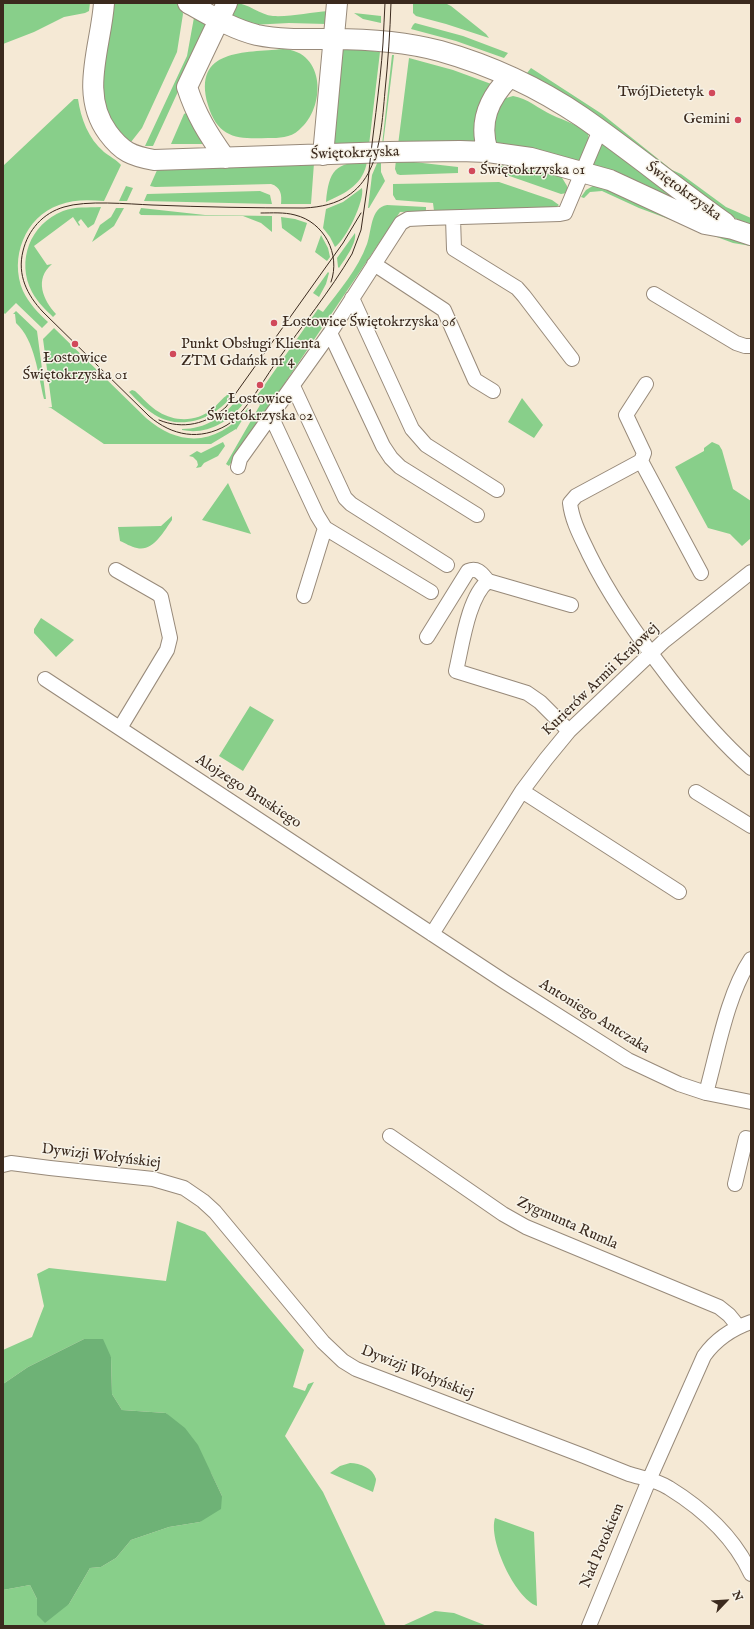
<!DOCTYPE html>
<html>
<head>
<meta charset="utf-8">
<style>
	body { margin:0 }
	#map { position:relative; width:754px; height:1629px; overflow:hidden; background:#f5e9d5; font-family:"IM FELL English",serif }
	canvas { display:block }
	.frame { position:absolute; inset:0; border:4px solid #3b2a1e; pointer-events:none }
	.north { position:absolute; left:706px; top:1581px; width:40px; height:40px; -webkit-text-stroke:3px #f7f3e8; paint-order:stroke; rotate:65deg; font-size:11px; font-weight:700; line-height:16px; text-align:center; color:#3b2a1e }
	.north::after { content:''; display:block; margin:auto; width:14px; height:18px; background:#3b2a1e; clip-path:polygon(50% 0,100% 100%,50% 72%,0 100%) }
</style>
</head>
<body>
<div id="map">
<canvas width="754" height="1629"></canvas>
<div class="frame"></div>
<div class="north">N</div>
</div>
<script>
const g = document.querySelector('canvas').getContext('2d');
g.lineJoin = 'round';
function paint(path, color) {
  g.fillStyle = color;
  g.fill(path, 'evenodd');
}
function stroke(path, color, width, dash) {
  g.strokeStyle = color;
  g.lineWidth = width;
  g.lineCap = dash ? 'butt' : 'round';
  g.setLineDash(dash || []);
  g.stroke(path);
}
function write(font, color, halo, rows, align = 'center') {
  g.font = font + ' "IM FELL English",serif';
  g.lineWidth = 3;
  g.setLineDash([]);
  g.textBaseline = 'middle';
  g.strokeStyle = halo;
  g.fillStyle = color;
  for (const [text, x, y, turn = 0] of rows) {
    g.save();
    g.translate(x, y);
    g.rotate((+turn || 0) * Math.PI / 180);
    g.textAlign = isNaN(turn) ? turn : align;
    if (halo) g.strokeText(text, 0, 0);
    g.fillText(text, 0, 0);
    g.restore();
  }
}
paint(new Path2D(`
	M3,3H90L89,11L85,13L64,17L34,32L3,44Z
	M112,3H177L181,5L183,14L177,52L142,128L131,142C123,137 108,120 105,111C97,78 108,36 112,3Z
	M235,3C248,3 260,15 273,16C291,17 311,12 329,11L326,24L289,23L251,25L229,17Z
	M413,3H445L451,6L486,34L489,38L446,24L416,16L413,13Z
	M195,12L210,22L153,146H145L187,56Z
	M354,13L381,16V23L363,19Z
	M415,23L463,36L508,53L504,58L456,41L411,29L413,25Z
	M344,47L380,52L369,145L334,147L340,49Z
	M283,49C326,51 326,108 299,130C290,138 279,138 268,138C238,139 218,139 208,105C192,48 245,53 283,49Z
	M392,55H394L383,145H382Z
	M409,58L453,70L494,85L478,142L398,145Z
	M531,68L602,114L672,170L681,174L726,207L751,218V225L730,216L538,82L527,73Z
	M513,96C527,98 539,109 552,115C565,121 577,124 588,133L589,140L581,163L496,143C485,132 498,111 503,99Z
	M74,99H78C81,119 88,138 104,152C109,156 117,160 121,165L104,201C89,200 74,199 59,205C25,217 9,258 23,291C29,303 38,313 48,322L42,328L16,303L5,314L4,313L3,166Z
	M186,113L195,130L202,141V144H171L184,114Z
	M601,141L692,208L592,167Z
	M381,160V172L385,181L369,208H368L372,175L378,161Z
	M396,160L458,167V173L400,175L397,174L395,169Z
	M367,161C364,184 346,193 326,202C329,170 335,163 367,161Z
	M314,163L311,204H281C282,195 281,187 271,184L155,187L150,186L158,168Z
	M518,164L561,176L567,186V193L561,194L498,172L499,166Z
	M499,182L552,200L559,205L555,208L549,209L434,211L433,203L396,200L393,195V184Z
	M596,184L695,225L751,246L733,243L639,208L602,191L590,192L584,198L581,197L586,190Z
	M126,186L133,188L127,201H119Z
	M362,188C365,201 346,239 335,247L330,237L323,228L326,209L343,202Z
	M260,191L270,195L272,204L144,201L147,194Z
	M387,205L426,207V211L400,212L229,466L226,464L260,405L254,400L318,309L323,312C339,291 358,269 367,244C372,231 370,208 387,205Z
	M101,207L94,224L88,228L81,219L78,222L80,225L79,226L73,217L34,246L47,265L52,264C34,279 43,300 56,314L53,317C46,310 38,303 32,292C16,261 30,224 63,211C76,206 87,208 101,207Z
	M116,208H124L114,226L92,242L100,225L111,217Z
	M141,208L205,215L272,216V232L261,223L243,216L141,215L139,213Z
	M281,217L295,219L307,223L301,242L282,228Z
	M355,233C357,243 345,259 339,268L338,267L337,258Z
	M321,235L328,248L330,257L327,261L315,252Z
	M328,272L329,273L326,284L319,297L313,293Z
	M16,311L37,331L46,399H44C38,375 35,340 16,323L15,314H13Z
	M54,328L146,418C182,449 219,444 248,408L249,409L236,430V429L211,444H104L51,408H48L52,407L43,339Z
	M132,390L135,391C143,398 150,407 159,412C175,422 197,422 212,409C217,406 221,399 226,396C228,394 229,395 232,396C214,419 181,431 155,415C145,409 137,400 129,392Z
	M522,398L543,425L534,438L508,422Z
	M237,399L243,404C228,423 206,435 182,430V429C205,429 224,417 237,399Z
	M223,442L225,446L218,456L204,463L201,467L196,468L198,465L197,461L193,457L189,456L197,451L201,453Z
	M712,442L719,445L722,450L733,489L751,501V538L742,546L730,534L708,528L675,467L704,451V448Z
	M228,483L251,534L202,520Z
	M172,516V520C164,531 153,552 137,548C131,547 125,543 120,541L118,527L161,526Z
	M41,618L74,640L56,657L34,633V629Z
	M250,706L274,720L243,771L219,756Z
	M177,1221L205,1232L304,1350L293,1387L305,1391L308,1384L314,1382L285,1436L323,1492L386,1626H3V1590L30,1585L37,1599V1615L69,1604L90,1568L101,1567L116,1558L131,1540L169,1527L200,1522L222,1496L211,1473L166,1413L122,1410L112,1394L111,1357L84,1339L28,1367L3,1384V1350L32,1337L44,1306L37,1274L49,1268L166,1281Z
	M350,1463C360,1463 373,1468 376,1479C376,1482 374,1488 373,1492L330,1473L340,1466Z
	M495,1518L534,1532L537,1606C515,1598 488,1540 495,1518Z
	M435,1611L454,1613L487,1626H402Z`), '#88cf8a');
paint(new Path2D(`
	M84,1339H103L111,1357L112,1394L122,1410L166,1413L185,1428L198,1445L222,1496L221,1509L200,1522L169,1527L131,1540L116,1558L101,1567L90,1568L69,1604L45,1623L37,1615V1599L30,1585L3,1590V1384L28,1367Z`), '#6eb276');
const minor = new Path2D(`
	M453,218L454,249L517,288L524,296L572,359
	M374,264L444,310L475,380L493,391
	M654,294L736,343L745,346H751
	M352,298L412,429L426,445L497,490
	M330,333L383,446L391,458L400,467L477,515
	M646,384L626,415L644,453L641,461L576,496L570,503C572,521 581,537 589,554C611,599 641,641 671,680C695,711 721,742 751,768
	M293,386L345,498L351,504L447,565
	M271,416L317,515L325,528L431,592
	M641,461L701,573
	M238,467L240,459L330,333L401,223L408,219L428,218L560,214L565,213L600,130
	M116,570L158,594L161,597L170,638L167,650L120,728
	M488,581C468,597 462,646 456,671L527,693L540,702L569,731
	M304,596L325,528
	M427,637L468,571C478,567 482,574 488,581L571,605
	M45,679L505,982L628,1060L679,1084L706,1093L751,1102
	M522,791L679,892
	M696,792L751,826
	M432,934L522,791L546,759L569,731L664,641L751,572
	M706,1093C718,1050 727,995 751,959
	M390,1136L503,1214L526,1227L719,1307L729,1315L738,1326
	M3,1165L11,1163L50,1168L153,1179L184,1188L203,1201L215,1212L323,1342L343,1361L356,1369C432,1398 508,1427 584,1456C599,1462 614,1468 629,1474C642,1478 657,1480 669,1488C703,1509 734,1537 751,1574
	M735,1184L746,1138L751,1139
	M589,1626L649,1480L704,1356C716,1339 731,1329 751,1322`);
const secondary = new Path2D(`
	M104,3C101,47 79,94 108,133C122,152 132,156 154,160L389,152L460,151L488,152L531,158L610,180L705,224L733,229L751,235
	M188,3C210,15 232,29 257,35C281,40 307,39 332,39C367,39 406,42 440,51C490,65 539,88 582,117C631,151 677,189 725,223
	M488,152C478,122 489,98 510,77
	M323,155L337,3
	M225,158C208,134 196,115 187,87L227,3`);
stroke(minor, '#988a7a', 16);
stroke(secondary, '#988a7a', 22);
stroke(minor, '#fff', 14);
stroke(secondary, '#fff', 20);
stroke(new Path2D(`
	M385,3C384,16 384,30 383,43C380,89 372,136 368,182L361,230L352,254C330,291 302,326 277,361C264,379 245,414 227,425C200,441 172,436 149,416L43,312C27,295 17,275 23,251C28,230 43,213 64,207C86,200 128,204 152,205C203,207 253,208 304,208C377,205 380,148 385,91C388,62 390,32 391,3
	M261,213C272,213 284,212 295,215C324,222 341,254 331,282
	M159,420C183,430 207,424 226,407L343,243L361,213`), '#3b2a1e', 1);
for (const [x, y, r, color] of [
	[712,93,4,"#d1495b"],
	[738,120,4,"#d1495b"],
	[472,171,4,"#d1495b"],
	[274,323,4,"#d1495b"],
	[75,344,4,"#d1495b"],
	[173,354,4,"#d1495b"],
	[260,385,4,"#d1495b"]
]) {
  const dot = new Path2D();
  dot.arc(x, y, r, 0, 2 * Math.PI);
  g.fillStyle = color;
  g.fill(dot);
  stroke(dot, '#f7f3e8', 1.5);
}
write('15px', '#3b2a1e', '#f7f3e8', [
	["TwójDietetyk",704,93,"right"],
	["Gemini",730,120,"right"],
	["Świętokrzyska 01",480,171],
	["Łostowice Świętokrzyska 06",282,323],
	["Punkt Obsługi Klienta",181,345],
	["ZTM Gdańsk nr 4",181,362],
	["Łostowice",75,359,"center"],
	["Świętokrzyska 01",75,376,"center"],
	["Łostowice",260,400,"center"],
	["Świętokrzyska 02",260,417,"center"]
], 'left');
write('15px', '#3b2a1e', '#f7f3e8', [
	["Świętokrzyska",355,154,-2],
	["Świętokrzyska",683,192,36],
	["Kurierów Armii Krajowej",601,680,-44],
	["Alojzego Bruskiego",248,792,33],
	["Antoniego Antczaka",594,1017,32],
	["Dywizji Wołyńskiej",101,1157,7],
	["Zygmunta Rumla",567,1224,24],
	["Dywizji Wołyńskiej",417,1373,22],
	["Nad Potokiem",603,1546,-67]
]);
</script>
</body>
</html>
